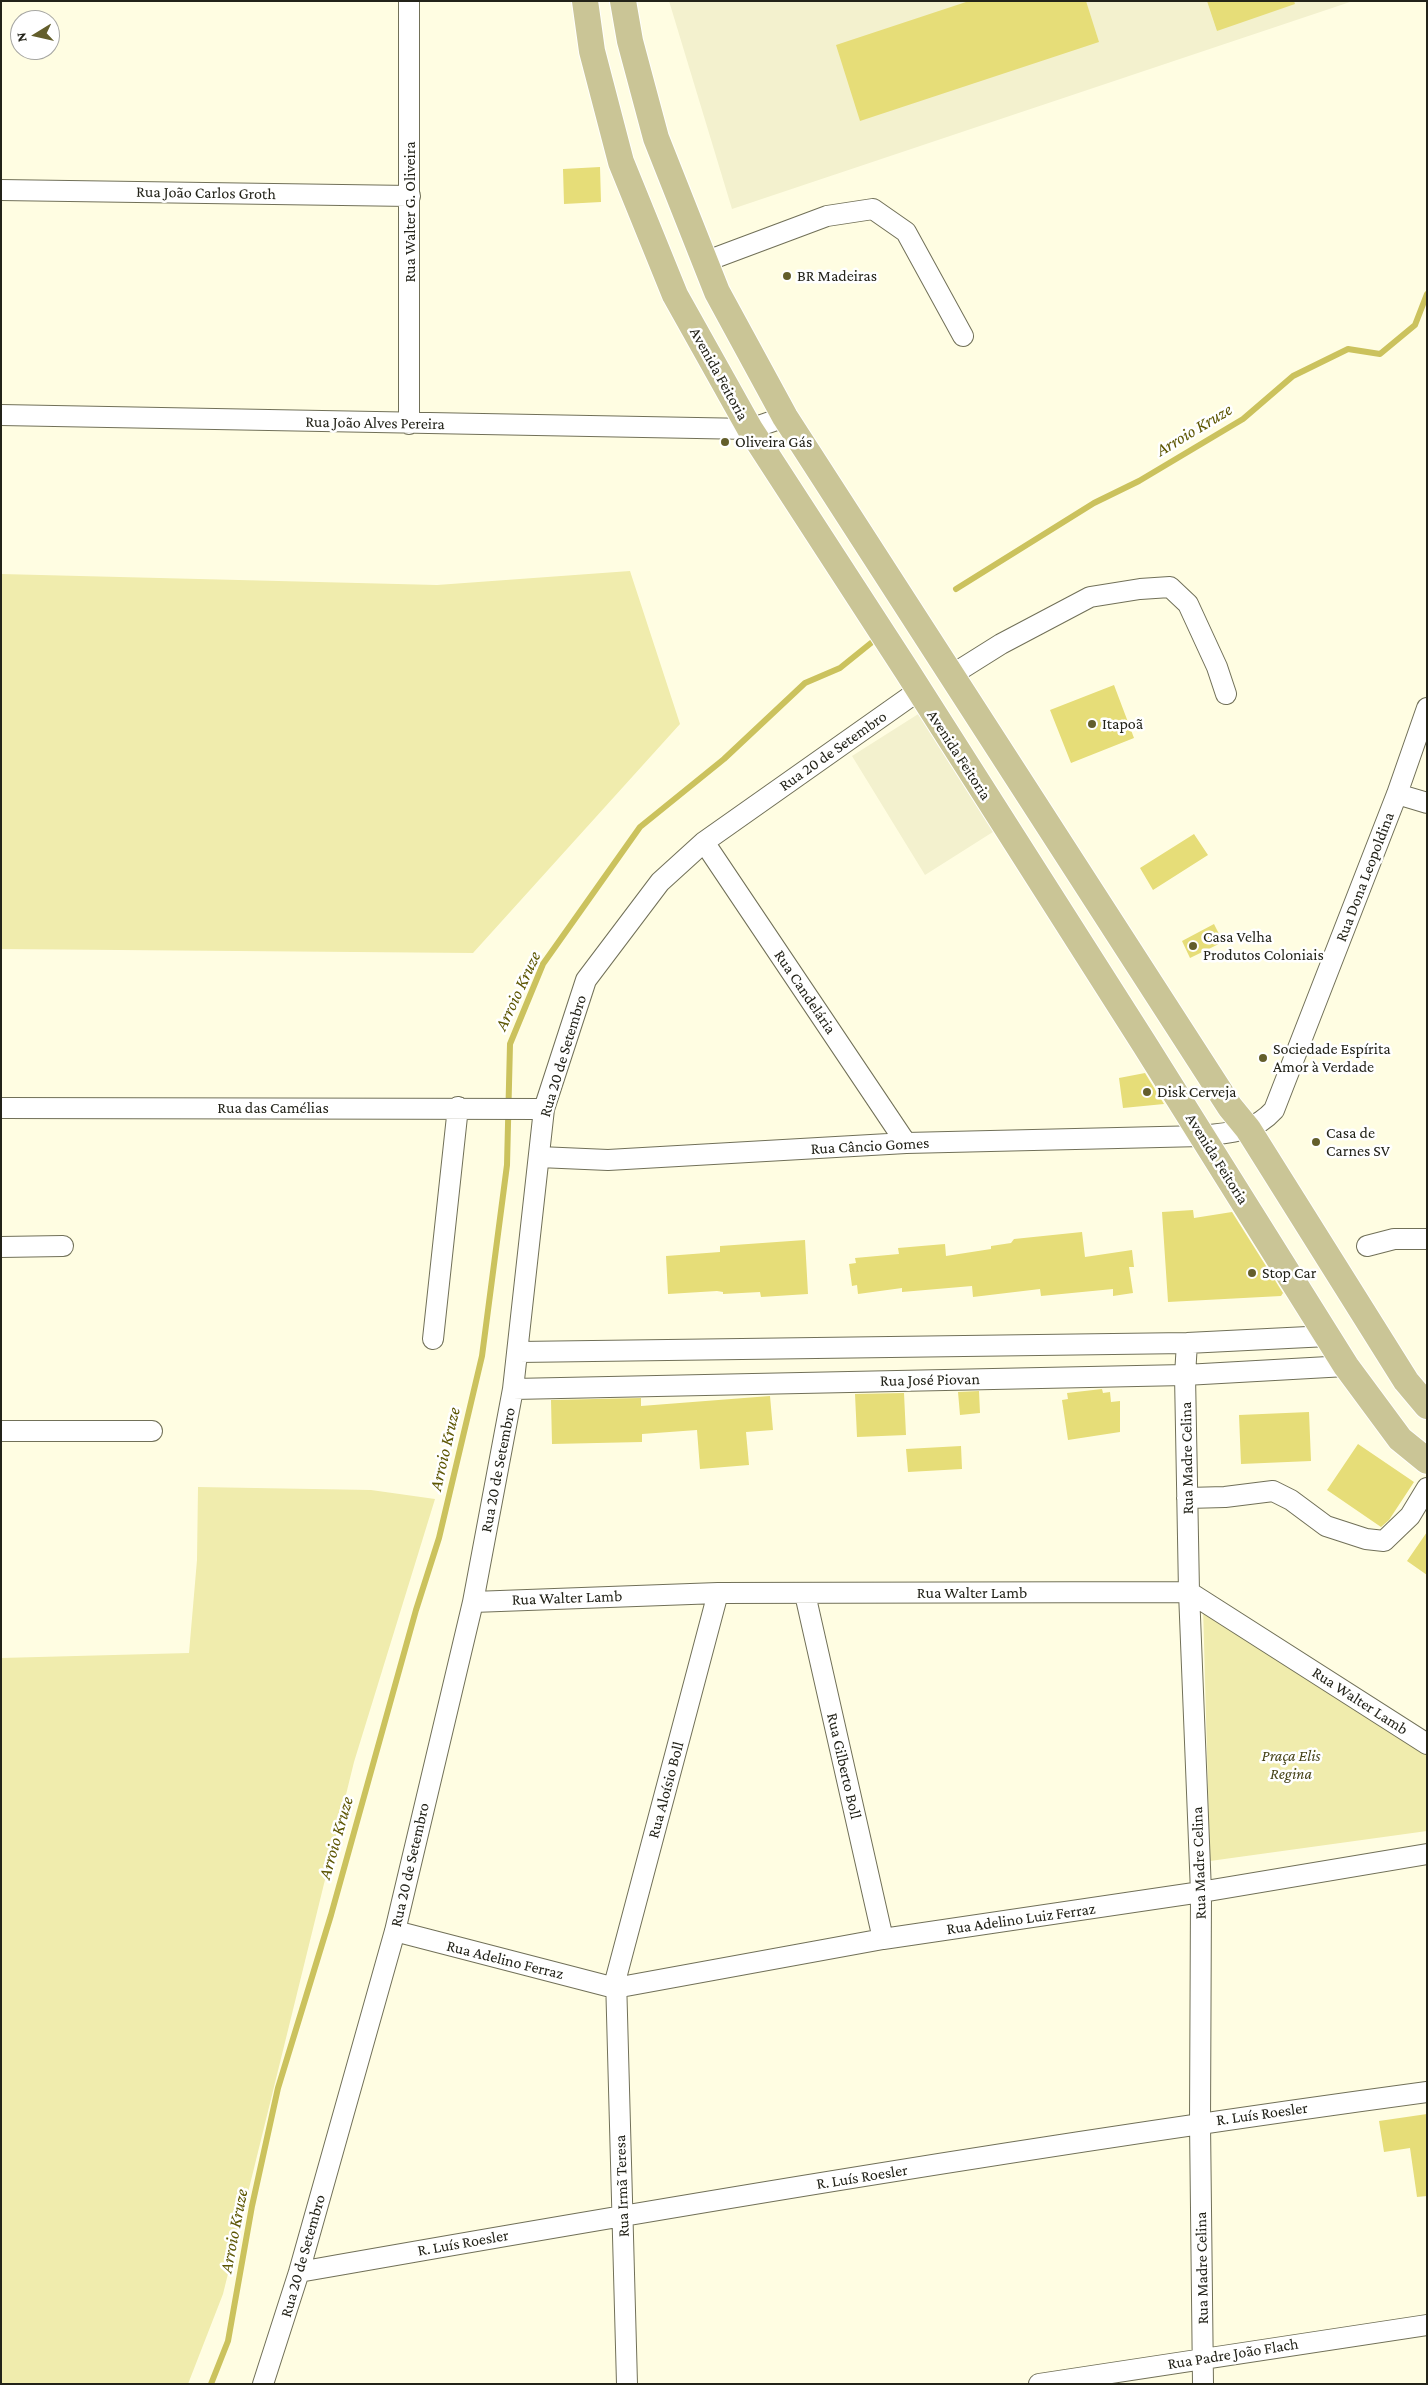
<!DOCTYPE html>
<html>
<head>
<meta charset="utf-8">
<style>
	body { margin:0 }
	#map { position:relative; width:1428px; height:2385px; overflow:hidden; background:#fffde2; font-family:"Crimson Pro",serif }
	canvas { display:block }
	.frame { position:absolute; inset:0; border:2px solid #232319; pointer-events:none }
	.north { position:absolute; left:10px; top:10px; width:50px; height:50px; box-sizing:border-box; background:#fff; border:1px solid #a7a7a3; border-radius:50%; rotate:261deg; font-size:14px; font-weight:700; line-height:20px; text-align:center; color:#232319 }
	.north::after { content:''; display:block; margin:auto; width:18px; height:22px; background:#635e2b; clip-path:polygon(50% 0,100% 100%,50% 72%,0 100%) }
</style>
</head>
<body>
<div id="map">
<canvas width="1428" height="2385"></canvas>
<div class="frame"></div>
<div class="north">N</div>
</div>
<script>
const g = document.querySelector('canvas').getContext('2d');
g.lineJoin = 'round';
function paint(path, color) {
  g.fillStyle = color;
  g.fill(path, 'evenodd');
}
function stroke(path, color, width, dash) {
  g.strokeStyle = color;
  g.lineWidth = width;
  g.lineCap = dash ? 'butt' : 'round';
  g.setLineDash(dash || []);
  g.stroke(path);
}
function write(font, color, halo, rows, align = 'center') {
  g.font = font + ' "Crimson Pro",serif';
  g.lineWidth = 5;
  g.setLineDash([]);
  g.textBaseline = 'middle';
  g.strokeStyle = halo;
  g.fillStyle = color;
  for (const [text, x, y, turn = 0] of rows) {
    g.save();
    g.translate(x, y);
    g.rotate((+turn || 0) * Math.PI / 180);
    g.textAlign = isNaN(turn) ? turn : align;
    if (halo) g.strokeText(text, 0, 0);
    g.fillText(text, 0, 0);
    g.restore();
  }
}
paint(new Path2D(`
	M669,1H1353L732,209Z
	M923,711L996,830L925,875L852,756Z`), '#f3f1ce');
paint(new Path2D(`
	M630,571L680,724L473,953L1,949V574L437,585Z
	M198,1487L371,1490L435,1499L354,1762L223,2294L188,2384H1V1658L189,1653L197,1560Z
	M1203,1607L1427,1754V1831L1210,1861Z`), '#f0ecad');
stroke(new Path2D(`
	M956,589L1094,503L1139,481L1243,419L1293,376L1348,349L1380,354L1415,325L1427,294
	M211,2384L228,2341L252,2206L278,2088L331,1915L416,1610L439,1538L482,1356L507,1165L510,1044L543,964L640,827L724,759L805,683L840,668L871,643`), '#cbc25d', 6);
paint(new Path2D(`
	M969,1H1086L1099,42L860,121L836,45Z
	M1207,1H1294L1295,4L1217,31Z
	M600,167L601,202L564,204L563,169Z
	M1114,685L1134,738L1071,763L1050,710Z
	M1194,834L1208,855L1153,890L1140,868Z
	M1214,924L1223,942L1190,958L1182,941Z
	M1145,1073L1164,1104L1123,1108L1119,1078Z
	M1193,1210L1194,1218L1232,1212L1283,1293L1281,1296L1168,1302L1162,1212Z
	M1082,1232L1085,1257L1132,1250L1134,1267H1129L1133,1293L1113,1296V1289L1041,1296L1040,1289L973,1297L972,1286L902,1292V1288L858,1294L857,1285L852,1286L849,1264L856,1263L855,1258L899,1254L898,1248L945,1244L946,1256L991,1249V1246L1011,1243L1014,1239Z
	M805,1240L808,1294L761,1297L760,1292L723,1294V1292L717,1291L668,1294L666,1256L720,1252V1246Z
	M1102,1389L1103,1393L1110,1392L1111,1402L1120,1401V1432L1068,1440L1062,1400L1068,1399L1067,1393Z
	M979,1391L980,1413L960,1415L958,1392Z
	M904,1393L906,1435L857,1437L855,1394Z
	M770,1396L773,1430L746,1432L749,1465L700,1469L697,1430L642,1434V1442L552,1444L551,1400L641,1398V1406Z
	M1309,1412L1311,1461L1241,1464L1239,1415Z
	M1358,1444L1414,1482L1389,1520L1381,1527L1327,1490Z
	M961,1446L962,1469L908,1472L906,1449Z
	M1427,1532V1575L1407,1561Z
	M1427,2114V2196L1417,2197L1410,2148L1384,2152L1379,2121Z`), '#e6dd78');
const minor = new Path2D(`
	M1,190L410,196
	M704,262L827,216L873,209L906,232L963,336
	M1,415L750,429L785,417
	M409,424V1
	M950,676L1001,644L1090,597L1140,589L1170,587L1188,604L1217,667L1226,694
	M1397,794L1427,803
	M704,842L906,1143
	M1,1108L544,1109
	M539,1157L608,1160L906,1143L1202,1136C1231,1132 1253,1133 1274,1110L1397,794L1427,708
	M1367,1246L1394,1239H1427
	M1,1247L63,1246
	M433,1339L458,1107
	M1187,1343L1185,1375L1189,1592L1201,1892L1200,2123L1203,2384
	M519,1352L1187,1343L1328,1336
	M513,1389L1185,1375L1346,1366
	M1,1431H152
	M1187,1498L1225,1497L1273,1491L1291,1500L1326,1526L1366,1539L1384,1541L1410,1516L1427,1488
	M805,1594L883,1939
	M473,1602L718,1593L1189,1592L1427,1744
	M395,1931L615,1988L883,1939L1201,1892L1427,1854
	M299,2272C674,2206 1049,2143 1427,2092
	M263,2384L299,2272L395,1931L473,1602L513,1389L544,1109L586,980L660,882L704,842L918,691
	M627,2384L616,1978L718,1593
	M1039,2384L1427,2325`);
const major = new Path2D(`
	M585,1L592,51L621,162L675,295L750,429L907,671L1145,1045L1346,1366L1400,1439L1427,1461
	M623,1L630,41L656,138L717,292L785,417L1230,1107L1248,1129L1406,1381L1427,1406`);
stroke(minor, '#717058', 22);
stroke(major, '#fff', 28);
stroke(minor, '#fff', 20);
stroke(major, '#cac596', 26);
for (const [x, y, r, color] of [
	[787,276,5,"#635e2b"],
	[725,442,5,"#635e2b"],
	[1092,724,5,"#635e2b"],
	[1193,946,5,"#635e2b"],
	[1263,1058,5,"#635e2b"],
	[1147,1092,5,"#635e2b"],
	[1316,1142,5,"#635e2b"],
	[1252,1273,5,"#635e2b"]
]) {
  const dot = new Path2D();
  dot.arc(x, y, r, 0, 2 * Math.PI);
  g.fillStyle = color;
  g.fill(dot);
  stroke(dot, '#fff', 2);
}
write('16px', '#232319', '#fff', [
	["Rua João Carlos Groth",206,193,1],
	["Rua Walter G. Oliveira",410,212,-90],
	["Avenida Feitoria",719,374,61],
	["Rua João Alves Pereira",375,423,1],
	["Rua 20 de Setembro",833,751,-35],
	["Avenida Feitoria",959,755,57],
	["Rua Dona Leopoldina",1365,877,-69],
	["Rua Candelária",805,992,56],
	["Rua 20 de Setembro",563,1056,-73],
	["Rua das Camélias",273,1108],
	["Rua Câncio Gomes",870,1146,-3],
	["Avenida Feitoria",1217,1159,58],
	["Rua José Piovan",930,1380,-1],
	["Rua Madre Celina",1187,1458,-91],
	["Rua 20 de Setembro",498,1470,-79],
	["Rua Walter Lamb",972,1593],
	["Rua Walter Lamb",567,1598,-2],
	["Rua Walter Lamb",1360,1701,33],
	["Rua Gilberto Boll",844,1766,77],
	["Rua Aloísio Boll",666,1790,-75],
	["Rua Madre Celina",1199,1863,-92],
	["Rua 20 de Setembro",410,1865,-77],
	["Rua Adelino Luiz Ferraz",1021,1919,-8],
	["Rua Adelino Ferraz",505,1960,14],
	["R. Luís Roesler",1262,2114,-8],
	["R. Luís Roesler",862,2177,-9],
	["Rua Irmã Teresa",622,2186,-92],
	["R. Luís Roesler",463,2243,-10],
	["Rua 20 de Setembro",303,2256,-74],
	["Rua Madre Celina",1202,2268,-91],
	["Rua Padre João Flach",1233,2354,-9]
]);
write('16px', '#232319', '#fff', [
	["BR Madeiras",797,276],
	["Oliveira Gás",735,442],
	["Itapoã",1102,724],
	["Casa Velha",1203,937],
	["Produtos Coloniais",1203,955],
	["Sociedade Espírita",1273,1049],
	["Amor à Verdade",1273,1067],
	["Disk Cerveja",1157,1092],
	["Casa de",1326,1133],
	["Carnes SV",1326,1151],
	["Stop Car",1262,1273]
], 'left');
write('italic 16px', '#464318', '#fff', [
	["Praça Elis",1291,1756],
	["Regina",1291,1774]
]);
write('italic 18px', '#5c5502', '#fff', [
	["Arroio Kruze",1194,430,-31],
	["Arroio Kruze",518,991,-65],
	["Arroio Kruze",445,1449,-77],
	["Arroio Kruze",336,1838,-74],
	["Arroio Kruze",234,2231,-79]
]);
</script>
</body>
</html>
